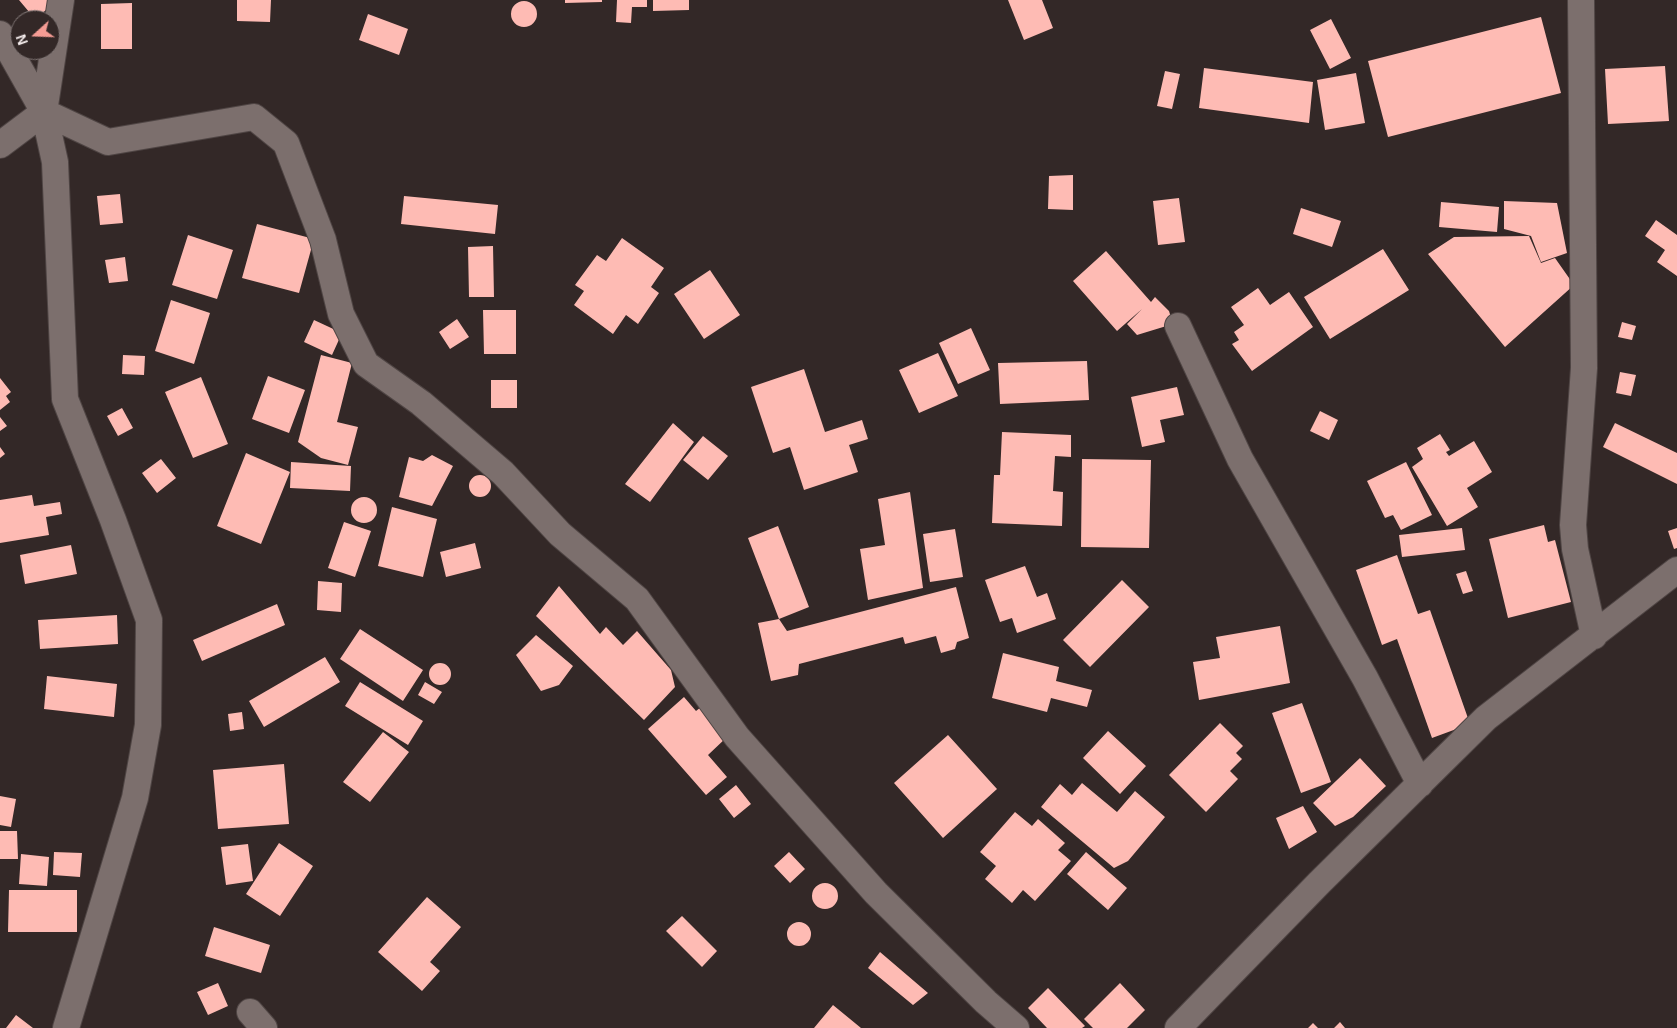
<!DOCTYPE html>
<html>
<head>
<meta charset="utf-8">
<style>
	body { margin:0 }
	#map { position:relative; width:1677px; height:1028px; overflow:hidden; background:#332827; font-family:Arial,sans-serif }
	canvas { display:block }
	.north { position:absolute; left:10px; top:10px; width:50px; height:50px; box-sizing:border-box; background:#332827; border:1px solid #817776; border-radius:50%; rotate:250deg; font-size:14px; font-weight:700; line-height:20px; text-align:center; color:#f5eded }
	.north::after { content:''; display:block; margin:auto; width:18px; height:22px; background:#f59c94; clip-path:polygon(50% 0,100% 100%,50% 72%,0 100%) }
</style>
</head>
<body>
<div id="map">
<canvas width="1677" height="1028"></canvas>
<div class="north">N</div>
</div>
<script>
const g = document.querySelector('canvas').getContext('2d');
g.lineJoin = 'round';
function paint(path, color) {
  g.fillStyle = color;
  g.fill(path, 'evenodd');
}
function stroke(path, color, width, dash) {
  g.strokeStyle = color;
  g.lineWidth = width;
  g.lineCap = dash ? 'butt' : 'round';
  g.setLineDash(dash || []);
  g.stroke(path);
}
paint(new Path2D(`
	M19,0H56L57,1L35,19Z
	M237,0H271L270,22L237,21Z
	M565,0H602V2L565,3Z
	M617,0H647V7H632L631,23L616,22Z
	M653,0H689V10L653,11Z
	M1008,0H1042L1053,28L1024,40Z
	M511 14a13 13 0 1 1 26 0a13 13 0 1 1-26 0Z
	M132,3V49H101V4Z
	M368,14L408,29L399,55L359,40Z
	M1541,17L1561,93L1388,137L1368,61Z
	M1331,19L1351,58L1330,69L1310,30Z
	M1665,66L1669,121L1608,124L1605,69Z
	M1204,68L1313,82L1309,123L1199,108Z
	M1165,71L1180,74L1172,109L1157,106Z
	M1356,73L1365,123L1325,130L1317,80Z
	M1073,175V210L1048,209L1049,176Z
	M120,194L123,223L100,225L97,196Z
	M404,196L498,205L495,234L401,224Z
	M1179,198L1185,242L1158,245L1153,201Z
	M1504,201L1557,203L1567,253L1541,262L1531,236L1504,229Z
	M1441,202L1499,207L1497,232L1439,227Z
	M1301,208L1341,221L1332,247L1293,234Z
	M1656,220L1677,235V276L1657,262L1665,250L1645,236Z
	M257,224L314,239L299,293L242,278Z
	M188,235L233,250L217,299L172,285Z
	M1529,236L1541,263L1555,258L1574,285L1505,347L1428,254L1454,237Z
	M622,238L664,268L651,287L659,293L638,324L626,315L613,334L574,305L584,291L575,285L597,255L606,261Z
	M493,246L494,297H469L468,247Z
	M1383,249L1409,290L1330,339L1304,297Z
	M1106,251L1151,302L1155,297L1169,311L1173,324L1137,335L1127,324L1142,309L1117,331L1073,281Z
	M125,257L128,281L109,283L105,260Z
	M710,270L740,315L704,339L674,294Z
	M1258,288L1270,305L1289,292L1313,327L1252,371L1232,344L1239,340L1234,332L1244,325L1231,307Z
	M171,300L210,313L194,364L155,351Z
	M483,310H516V354H484Z
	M457,319L469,337L450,349L439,332Z
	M314,320L342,333L332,355L304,342Z
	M1622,322L1636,326L1632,340L1618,337Z
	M971,328L990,370L958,384L939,343Z
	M938,353L958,396L919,413L899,370Z
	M123,355L145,356L144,375L122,374Z
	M321,355L352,363L337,422L358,427L348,465L321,458L298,442Z
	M1087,361L1089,400L1000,404L998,363Z
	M804,369L825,432L862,420L868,439L849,445L858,472L804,490L790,447L773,453L751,387Z
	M1620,372L1636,375L1631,396L1616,393Z
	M268,376L305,390L289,433L252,419Z
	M201,377L228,444L193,458L165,392Z
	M0,378L11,392L6,396L10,402L0,410Z
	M491,380H517V408H491Z
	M1177,387L1184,415L1160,420L1165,442L1142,447L1131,397Z
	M122,408L133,428L118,436L107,416Z
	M1320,411L1338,420L1329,440L1310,431Z
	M0,417L7,426L0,431Z
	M673,423L694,442L650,502L625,484Z
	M1615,423L1677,453V484L1603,447Z
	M1002,432L1071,435V457L1055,456L1053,491L1063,492L1062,526L992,523L994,475H1000Z
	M1440,434L1450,450L1446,452L1449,456L1474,441L1492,472L1467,488L1478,507L1447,526L1412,467L1423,459L1417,448Z
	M703,436L728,456L708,480L683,460Z
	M0,447L5,454L0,458Z
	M246,453L290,472L261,544L217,526Z
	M432,455L453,466L432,506L399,497L409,457L423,461Z
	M161,459L176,478L157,493L142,473Z
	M1082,459L1151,460L1149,548L1081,547Z
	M291,462L351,466L350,491L290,488Z
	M1406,462L1432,515L1401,530L1393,515L1385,518L1367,481Z
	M469 486a11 11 0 1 1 22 0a11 11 0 1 1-22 0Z
	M910,492L923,588L868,600L860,549L885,545L878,499Z
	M32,495L34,506L60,502L62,514L46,517L49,535L0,543V500Z
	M351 510a13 13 0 1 1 26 0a13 13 0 1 1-26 0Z
	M392,507L437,519L423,577L378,566Z
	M344,522L371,531L355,577L328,568Z
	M1544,525L1548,542L1555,540L1571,602L1508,618L1489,539Z
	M778,526L809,607L779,619L748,538Z
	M1462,528L1465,550L1402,557L1399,535Z
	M1677,528V548L1674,549L1668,531Z
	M955,529L963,577L930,582L923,534Z
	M475,543L481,568L446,577L440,552Z
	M71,545L77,574L25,584L20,555Z
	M1397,555L1418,614L1430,610L1470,724L1432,738L1397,639L1382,645L1356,570Z
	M1025,566L1037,597L1047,593L1056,619L1017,633L1012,618L1000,622L985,580Z
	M1466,571L1473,591L1463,594L1456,574Z
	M1122,580L1149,607L1090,667L1063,640Z
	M318,581L342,583L341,612L317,610Z
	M559,586L600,634L606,627L623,645L637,631L671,670L675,687L644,720L536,616Z
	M956,587L969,638L957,642L955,649L941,653L936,636L905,644L903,637L799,664L798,675L771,681L758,623L779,619L787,631Z
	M277,604L285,625L202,661L193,640Z
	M117,615L118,644L40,649L38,620Z
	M1280,626L1290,683L1199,700L1193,662L1220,658L1216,637Z
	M360,629L423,670L403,701L340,659Z
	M536,635L573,666L559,685L541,691L516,655Z
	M1003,653L1059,667L1056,681L1092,690L1087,707L1051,698L1047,712L992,698Z
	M325,657L340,682L264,727L249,701Z
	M429 674a11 11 0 1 1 22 0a11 11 0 1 1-22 0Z
	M47,676L117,684L114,717L44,709Z
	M360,682L423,721L408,745L345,706Z
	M425,682L442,692L434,704L418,695Z
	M684,697L696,711L701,707L727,737L708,755L727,777L706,795L648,729Z
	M1302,703L1331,782L1301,793L1272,713Z
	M242,712L244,729L230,731L228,714Z
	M1220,723L1243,746L1236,753L1242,759L1230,771L1238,779L1206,812L1169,775Z
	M1108,731L1146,766L1120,794L1083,758Z
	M383,732L409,752L370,802L343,782Z
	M948,735L997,789L943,838L894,783Z
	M1360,758L1386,786L1353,817L1335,826L1313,803Z
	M284,764L289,824L218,829L213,770Z
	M1082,783L1117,812L1135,791L1165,817L1128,861L1114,868L1041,807L1060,784L1072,795Z
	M736,785L751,804L734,818L719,799Z
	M0,796L16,799L11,827L0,825Z
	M1303,806L1317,832L1289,849L1276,818Z
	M1015,812L1032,826L1038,819L1065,843L1058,850L1071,861L1035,901L1023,890L1012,903L985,879L996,866L980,852Z
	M0,831H17L18,859H0Z
	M279,843L313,866L280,916L246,894Z
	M248,844L253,881L226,885L221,847Z
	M54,852L82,853L80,877L53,875Z
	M789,852L805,869L790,883L774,866Z
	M1086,852L1127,888L1108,910L1067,874Z
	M21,854L49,857L47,886L19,884Z
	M812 896a13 13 0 1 1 26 0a13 13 0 1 1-26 0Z
	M9,890H77V932H8Z
	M427,897L461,927L430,962L440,971L422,991L378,952Z
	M682,916L717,951L702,967L666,931Z
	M787 934a12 12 0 1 1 24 0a12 12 0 1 1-24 0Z
	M214,927L270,945L261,973L205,956Z
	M880,952L928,993L913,1005L868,968Z
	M218,983L228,1006L208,1015L197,992Z
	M1120,983L1145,1010L1127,1028H1093L1084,1019Z
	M1048,988L1085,1026L1082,1028H1047L1028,1008Z
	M833,1005L861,1028H814Z
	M16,1015L33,1028H6Z
	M1340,1022L1345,1028H1334Z
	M1313,1023L1318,1028H1308Z`), '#febbb4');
const street = new Path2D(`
	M1581,0L1584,368L1573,525L1575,549L1594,636
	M0,34L44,112L55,162L65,399L113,520L149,620L148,725L135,798L66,1028
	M44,112L108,142L254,117L286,143L323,240L341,314L366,364L421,403L503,473L560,534L637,599L737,737L876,893L986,1002L1016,1028
	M0,145L44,112L61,0
	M1178,326L1240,459L1365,678L1420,784
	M250,1012L264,1028
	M1178,1028L1319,883L1486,718L1677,570`);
stroke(street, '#4f4544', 28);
stroke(street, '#7c6f6d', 26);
</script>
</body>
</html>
